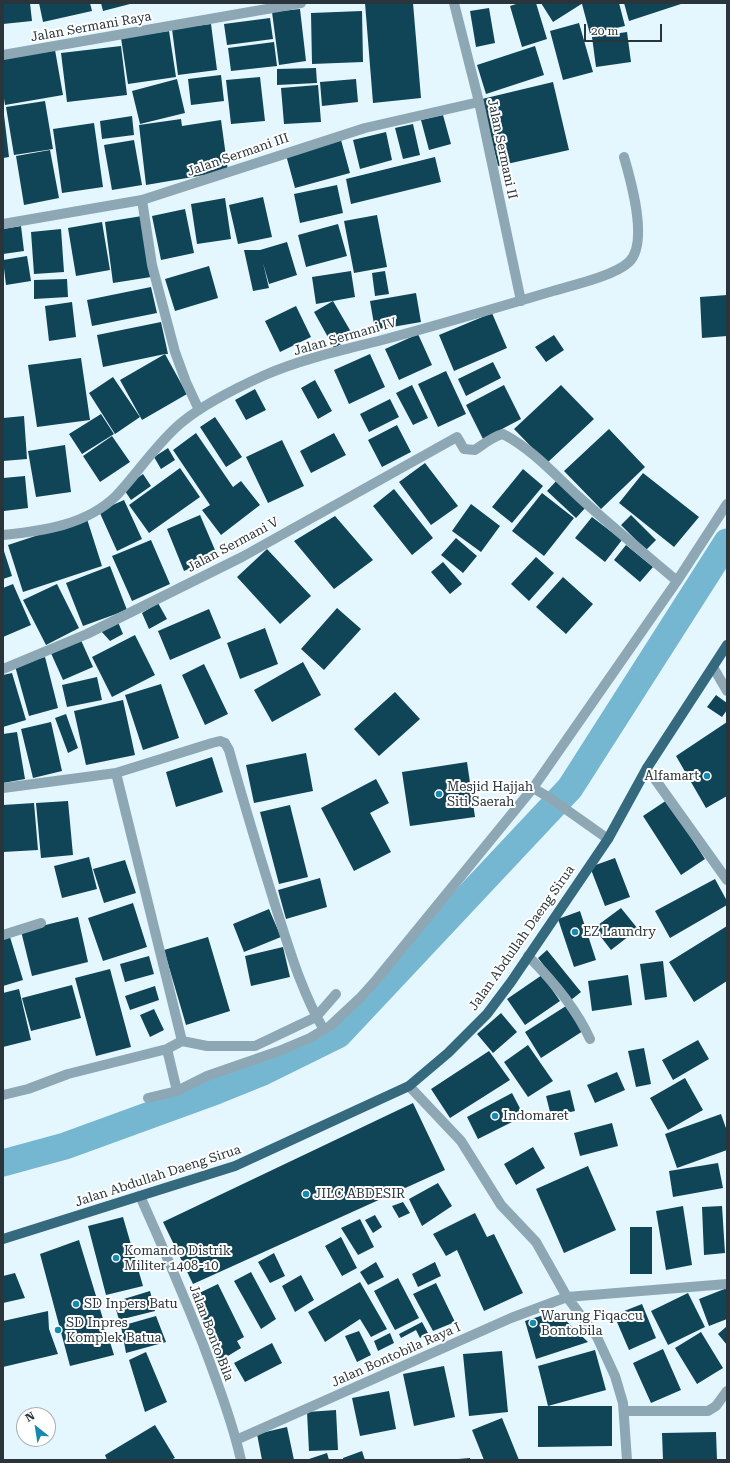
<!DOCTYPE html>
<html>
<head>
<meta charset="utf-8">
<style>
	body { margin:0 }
	#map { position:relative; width:730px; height:1463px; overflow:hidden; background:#e5f7fe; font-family:"Roboto Serif",serif }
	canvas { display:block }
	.frame { position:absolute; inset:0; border:4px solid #29353a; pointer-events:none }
	.north { position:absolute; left:16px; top:1407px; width:40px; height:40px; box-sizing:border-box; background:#fff; border:1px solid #a9aeb0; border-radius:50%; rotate:330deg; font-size:11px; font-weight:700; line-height:16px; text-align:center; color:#29353a }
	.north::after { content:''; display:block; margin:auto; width:14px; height:18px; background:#168aae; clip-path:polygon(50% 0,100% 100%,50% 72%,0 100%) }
	.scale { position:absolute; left:584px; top:24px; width:78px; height:18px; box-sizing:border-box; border:2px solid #29353a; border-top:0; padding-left:5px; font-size:12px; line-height:14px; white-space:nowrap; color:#29353a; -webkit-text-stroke:3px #fff; paint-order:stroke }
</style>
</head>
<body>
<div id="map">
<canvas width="730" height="1463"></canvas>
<div class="frame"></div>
<div class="north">N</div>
<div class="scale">20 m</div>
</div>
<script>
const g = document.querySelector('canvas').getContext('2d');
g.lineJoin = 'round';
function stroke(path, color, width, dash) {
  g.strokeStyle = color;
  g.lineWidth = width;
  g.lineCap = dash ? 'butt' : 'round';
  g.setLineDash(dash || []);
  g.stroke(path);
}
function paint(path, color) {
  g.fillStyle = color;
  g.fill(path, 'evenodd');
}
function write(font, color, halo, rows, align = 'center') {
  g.font = font + ' "Roboto Serif",serif';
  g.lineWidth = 4;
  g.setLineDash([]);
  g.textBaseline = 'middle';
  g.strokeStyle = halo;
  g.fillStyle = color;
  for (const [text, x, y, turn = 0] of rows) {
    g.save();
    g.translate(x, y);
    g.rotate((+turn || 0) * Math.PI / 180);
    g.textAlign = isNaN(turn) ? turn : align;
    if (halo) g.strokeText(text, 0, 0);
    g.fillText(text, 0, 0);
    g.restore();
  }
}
stroke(new Path2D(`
	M3,1163L65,1146L216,1091L263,1072L338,1035L570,788L727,542`), '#75b7d1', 27);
paint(new Path2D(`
	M3,3H30L32,21L3,24Z
	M39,3H90L92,11L43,22Z
	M101,3H130V4L103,11Z
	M365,3H413L421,98L373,103Z
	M519,3H536L547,39L522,47L510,6Z
	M541,3H583L553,22Z
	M586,3H619L625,26L590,34L582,4Z
	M624,3H684L629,21Z
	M489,8L495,43L476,47L470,11Z
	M300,9L306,61L279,65L272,12Z
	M362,11L363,62L312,64L311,13Z
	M270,18L273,39L227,45L224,24Z
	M579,23L593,72L563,80L550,31Z
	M211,24L217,70L178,75L172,29Z
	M169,31L176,77L128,84L121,38Z
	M627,32L631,62L596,67L592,37Z
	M274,42L277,66L231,71L228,48Z
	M121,46L127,95L67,102L61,53Z
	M535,46L544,75L486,94L477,65Z
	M55,50L63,95L5,105L3,92V59Z
	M316,68L317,83L277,85V69Z
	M221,75L224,101L191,105L188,79Z
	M260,77L265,121L231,124L226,80Z
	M177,79L185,113L140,124L132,91Z
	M356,79L358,102L322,106L320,82Z
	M553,82L569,150L498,166L482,99Z
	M318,85L321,122L284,124L281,88Z
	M45,101L53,149L14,155L6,107Z
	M4,115L9,157L3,158V116Z
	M443,115L451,144L429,150L421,120Z
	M132,116L134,135L102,139L100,121Z
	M181,119L182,126L221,120L228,171L146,185L139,125Z
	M94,123L103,187L62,193L53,129Z
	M413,124L420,155L403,159L395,128Z
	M386,132L392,160L360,169L353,140Z
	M134,140L142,185L112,190L104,145Z
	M341,140L350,173L295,188L286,155Z
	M50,150L59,198L24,205L16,156Z
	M435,157L441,182L351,204L346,179Z
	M337,185L343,213L300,223L294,194Z
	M263,197L272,237L238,244L229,205Z
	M225,198L231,239L197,244L191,204Z
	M185,209L194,253L161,260L152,216Z
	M377,215L387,267L354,273L344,221Z
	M142,216L151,277L113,283L105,222Z
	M102,222L110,270L76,276L68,228Z
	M338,224L347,256L306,267L298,235Z
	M21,226L24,251L3,254V229Z
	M61,229L64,272L34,274L31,232Z
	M287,242L297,275L269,284L263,263L269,288L253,291L244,250H260Z
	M27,256L31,281L6,285L3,260Z
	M209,266L218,298L175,311L165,279Z
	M351,271L355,297L316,304L312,277Z
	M385,271L389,294L375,296L372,273Z
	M67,279L68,297L34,299V280Z
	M151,287L157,313L92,326L87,300Z
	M416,293L421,322L375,330L370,301Z
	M727,295V336L702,338L700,297Z
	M333,301L354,337L334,348L314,312Z
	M72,302L76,337L49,341L45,306Z
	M296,306L311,337L280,352L265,321Z
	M492,313L507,348L454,371L439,335Z
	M161,322L168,354H165L187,394L142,420L120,380L165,354L103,367L97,335Z
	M418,334L432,365L399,380L385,349Z
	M554,335L564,350L546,362L535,347Z
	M370,354L385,387L349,404L334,370Z
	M81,358L90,420L37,427L28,365Z
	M493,362L501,378L466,396L458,379Z
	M446,371L466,414L438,427L418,384Z
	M113,377L140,417L115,434L89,393Z
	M315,380L332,411L318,419L301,388Z
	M412,385L428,418L413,425L396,393Z
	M504,385L521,419L483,439L466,405Z
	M561,385L594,419L547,463L514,429Z
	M255,389L266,410L246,420L235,400Z
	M390,399L399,417L369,432L360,414Z
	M101,414L114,434L82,454L69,434Z
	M24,416L27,459L3,461V418Z
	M215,417L242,457L226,467L200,427Z
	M397,425L411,452L382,467L368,440Z
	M609,429L645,467L601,509L564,471Z
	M196,433L233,487L241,481L260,505L221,535L202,510L210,505L173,450Z
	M334,433L346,455L311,473L300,451Z
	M112,436L130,462L100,482L83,456Z
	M282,440L304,486L268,503L246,457Z
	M65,445L71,492L36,497L28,451Z
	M168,448L175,460L161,469L154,457Z
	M425,463L458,506L431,525L399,482Z
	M180,468L200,497L149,533L129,505Z
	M523,469L543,486L512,523L492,507Z
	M643,473L699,517L674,547L619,503Z
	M143,474L151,486L131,500L123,488Z
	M25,476L28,508L4,511L3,478Z
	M558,479L587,506L576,518L547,491Z
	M394,489L433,538L412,555L373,506Z
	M542,493L574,518L544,556L512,531Z
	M124,500L142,539L117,551L99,511Z
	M471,504L500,526L481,552L452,531Z
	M200,515L218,557L184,571L167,529Z
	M631,515L656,540L646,550L621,525Z
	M335,516L373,560L334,589L294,541Z
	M592,517L622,540L605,562L575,538Z
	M87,519L102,566L23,592L8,545Z
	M456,538L477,556L463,573L441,555Z
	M151,540L170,584L132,601L112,556Z
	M626,545L653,567L640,582L614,560Z
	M3,548L12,576L3,579Z
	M267,549L311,596L280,624L237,577Z
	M536,557L554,573L529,601L511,584Z
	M443,562L462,584L450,594L431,572Z
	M110,566L127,610L83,626L66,583Z
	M563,577L593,604L566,634L536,607Z
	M13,584L31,625L3,637V588Z
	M57,584L79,628L46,645L23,600Z
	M158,603L167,619L149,629L142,613Z
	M337,608L361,629L324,670L301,649Z
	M209,609L221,638L170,660L158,631Z
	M118,622L123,634L110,641L101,631Z
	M265,628L278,664L240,679L227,643Z
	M135,635L155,675L112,697L92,657Z
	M80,638L93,667L63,680L50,651Z
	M45,657L58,708L29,716L15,666Z
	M303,662L321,695L272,722L254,690Z
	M204,664L228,714L205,725L182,675Z
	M12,673L26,720L3,727V675Z
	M97,677L102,700L67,707L62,685Z
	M161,684L179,738L143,750L125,695Z
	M395,692L420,719L379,756L354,729Z
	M716,695L727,703V710L722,717L707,707Z
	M123,700L135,755L86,765L74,711Z
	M66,714L78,748L68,753L55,718Z
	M51,722L62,771L33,778L21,729Z
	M727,722V796L706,808L676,756Z
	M17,732L25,779L3,783V734Z
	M306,753L313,791L254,803L246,765Z
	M212,757L223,792L176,807L166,772Z
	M467,762L475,817L410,826L402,772Z
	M376,779L389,803L370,813L391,852L354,871L321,808Z
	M667,800L705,859L681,875L643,816Z
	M68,801L73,855L41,858L36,803Z
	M34,803L38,850L3,852V805Z
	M290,805L308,877L279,884L260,812Z
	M89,857L97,889L62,898L54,866Z
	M615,858L630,897L605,906L590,867Z
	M125,860L136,893L104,903L93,869Z
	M320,878L327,907L286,919L278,890Z
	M715,879L727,901V905L670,938L655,911Z
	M133,903L147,947L103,961L88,918Z
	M621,908L638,929L611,950L594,928Z
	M269,909L281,937L244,952L233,924Z
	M580,911L596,960L574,967L558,919Z
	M78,917L88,962L32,976L21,931Z
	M727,926V981L694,1002L669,962Z
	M10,937L23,980L3,986V940Z
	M208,937L230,1011L186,1025L164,950Z
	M283,947L290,977L251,986L245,956Z
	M547,950L581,992L571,1000L538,958Z
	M149,956L154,974L125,982L120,964Z
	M663,961L667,997L645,1000L640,964Z
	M110,969L131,1047L96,1056L75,978Z
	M542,975L560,1001L525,1025L507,999Z
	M628,975L632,1005L592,1011L588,981Z
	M72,985L81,1018L31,1031L22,998Z
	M155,986L159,1000L130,1010L125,996Z
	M19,989L31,1040L3,1047V993Z
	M566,1006L583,1031L541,1058L525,1032Z
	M154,1009L164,1030L150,1037L140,1015Z
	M501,1013L517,1032L493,1053L477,1034Z
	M698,1040L709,1059L673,1080L662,1060Z
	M528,1045L553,1081L528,1097L504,1062Z
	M644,1048L651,1084L636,1087L628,1051Z
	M489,1051L510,1080L450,1118L431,1089Z
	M617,1072L625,1090L595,1103L587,1085Z
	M685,1078L703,1110L668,1130L650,1098Z
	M570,1090L575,1111L551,1116L546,1096Z
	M512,1093L524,1116L478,1139L467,1117Z
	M413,1103L445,1170L193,1284L163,1222Z
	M721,1114L727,1131V1150L677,1168L665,1134Z
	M612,1123L618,1146L580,1156L574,1133Z
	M533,1147L545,1168L516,1185L504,1164Z
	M718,1163L723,1188L673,1197L669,1171Z
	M588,1166L616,1230L564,1253L536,1189Z
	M438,1183L452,1206L422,1226L409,1199Z
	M403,1202L410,1213L399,1218L392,1206Z
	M683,1206L692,1265L666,1270L656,1211Z
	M722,1206L725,1253L704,1255L702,1207Z
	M475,1213L487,1237L494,1234L523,1293L484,1311L457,1250L446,1256L433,1234Z
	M375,1215L382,1227L373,1233L365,1220Z
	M123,1217L143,1286L106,1295L88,1226Z
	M360,1219L374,1247L358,1255L341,1228Z
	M630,1227H652V1274H630Z
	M341,1237L357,1268L342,1276L325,1246Z
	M79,1240L114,1355L70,1366L40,1254Z
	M274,1253L285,1276L270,1283L258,1262Z
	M376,1262L384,1277L368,1285L360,1272Z
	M435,1262L441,1276L418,1287L412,1274Z
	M251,1272L276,1319L261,1329L234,1281Z
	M15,1273L25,1298L3,1303V1276Z
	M301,1275L314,1300L295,1312L282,1286Z
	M398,1278L419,1318L395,1330L374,1291Z
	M360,1282L387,1329L371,1337L360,1319L325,1342L308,1312Z
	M436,1283L455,1322L433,1331L413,1294Z
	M218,1284L244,1337L237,1341L241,1348L218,1362L193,1296Z
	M727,1288V1319L709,1326L699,1299Z
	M150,1291L155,1311L119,1320L114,1302Z
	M688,1293L705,1327L668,1345L651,1311Z
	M642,1304L656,1338L629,1350L614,1315Z
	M48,1311L49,1329L58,1354L3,1367V1321Z
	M556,1311L588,1342L536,1359L525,1321Z
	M156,1316L166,1342L126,1353L121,1326Z
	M422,1322L428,1333L420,1338L416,1330L401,1338L399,1334Z
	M727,1326V1345L718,1334Z
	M359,1331L371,1355L357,1362L345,1336Z
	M701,1332L723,1368L697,1384L675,1348Z
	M390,1333L394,1343L378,1351L374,1341Z
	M272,1343L282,1363L245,1382L234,1363Z
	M663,1349L681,1390L651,1403L633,1363Z
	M595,1350L606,1390L548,1406L538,1366Z
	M502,1351L508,1412L469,1416L463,1354Z
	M146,1352L167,1402L145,1412L129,1360Z
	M444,1366L455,1417L414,1426L403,1374Z
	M389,1391L396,1429L360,1436L352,1398Z
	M538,1406H612V1446L538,1447Z
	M336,1410L338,1450L309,1451L307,1412Z
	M502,1418L519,1460H484L472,1430Z
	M155,1425L175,1458L170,1460H107L105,1455Z
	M287,1427L294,1460H262L257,1434Z
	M716,1432L717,1460H663L662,1433Z
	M362,1451L365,1460H343V1458Z
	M327,1453L329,1460H306Z
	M470,1458V1460H458V1459Z`), '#104557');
stroke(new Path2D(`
	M454,3L479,102L521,301
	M3,55L301,3
	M142,200L152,265L175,352L186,382L199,410
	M3,224L142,200L365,128L479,102
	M3,535C43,531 86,525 116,496C138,473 156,444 181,423C205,403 236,388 265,375C302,359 343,350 382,340C439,325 496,308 553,291C573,285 614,276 629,262C649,243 631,181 624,157
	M713,667L727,691
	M3,669L87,634L242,557L457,437L464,449L475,450C485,443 492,437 503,434C532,449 555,475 579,497C611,526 644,553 677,581
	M647,768L727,880
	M116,773L182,1041
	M3,788L116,773L212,743L220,741L225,743L229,750C244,804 260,857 277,911C290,951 302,993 324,1030
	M533,788L550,798L608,839
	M3,935L41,923
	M528,956C552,980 576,1008 590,1039
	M167,1049L177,1091
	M409,1086L461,1141L501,1205L536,1242L567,1297L597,1337L615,1376L623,1403L627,1460
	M3,1095L28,1089L68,1074L167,1049L182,1041L207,1046H255L316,1017L336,994
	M148,1098L177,1091L207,1076L279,1051L310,1038L330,1026L360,998L377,979L533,788L677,581L727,504
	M140,1196C162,1245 183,1294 203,1344C217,1382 232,1421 241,1460
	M624,1411H708L716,1406L727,1391
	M236,1440L511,1318L567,1297L727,1284`), '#8da8b4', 10);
stroke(new Path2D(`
	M3,1239L235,1166L409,1086L448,1053L487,1014L511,982L608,839L647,768L727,645`), '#34697e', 10);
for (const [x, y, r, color] of [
	[707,776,4,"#168aae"],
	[439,794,4,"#168aae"],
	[575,932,4,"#168aae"],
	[495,1116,4,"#168aae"],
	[306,1194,4,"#168aae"],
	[116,1258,4,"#168aae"],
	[76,1304,4,"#168aae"],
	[533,1323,4,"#168aae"],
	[58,1330,4,"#168aae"]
]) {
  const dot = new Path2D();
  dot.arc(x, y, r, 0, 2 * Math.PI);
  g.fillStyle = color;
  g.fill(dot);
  stroke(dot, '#fff', 1.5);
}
write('13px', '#29353a', '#fff', [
	["Jalan Sermani Raya",91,27,-10],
	["Jalan Sermani II",502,149,78],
	["Jalan Sermani III",238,155,-19],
	["Jalan Sermani IV",345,337,-16],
	["Jalan Sermani V",233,545,-28],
	["Jalan Abdullah Daeng Sirua",522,938,-55],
	["Jalan Abdullah Daeng Sirua",158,1176,-18],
	["Jalan Bonto Bila",211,1333,69],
	["Jalan Bontobila Raya I",396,1355,-24]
]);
write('13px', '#29353a', '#fff', [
	["Alfamart",699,776,"right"],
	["Mesjid Hajjah",447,787],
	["Siti Saerah",447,802],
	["EZ Laundry",583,932],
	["Indomaret",503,1116],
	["JILC ABDESIR",314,1194],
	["Komando Distrik",124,1251],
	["Militer 1408-10",124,1266],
	["SD Inpers Batu",84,1304],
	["Warung Fiqaccu",541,1316],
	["Bontobila",541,1331],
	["SD Inpres",66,1323],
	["Komplek Batua",66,1338]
], 'left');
</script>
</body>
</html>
